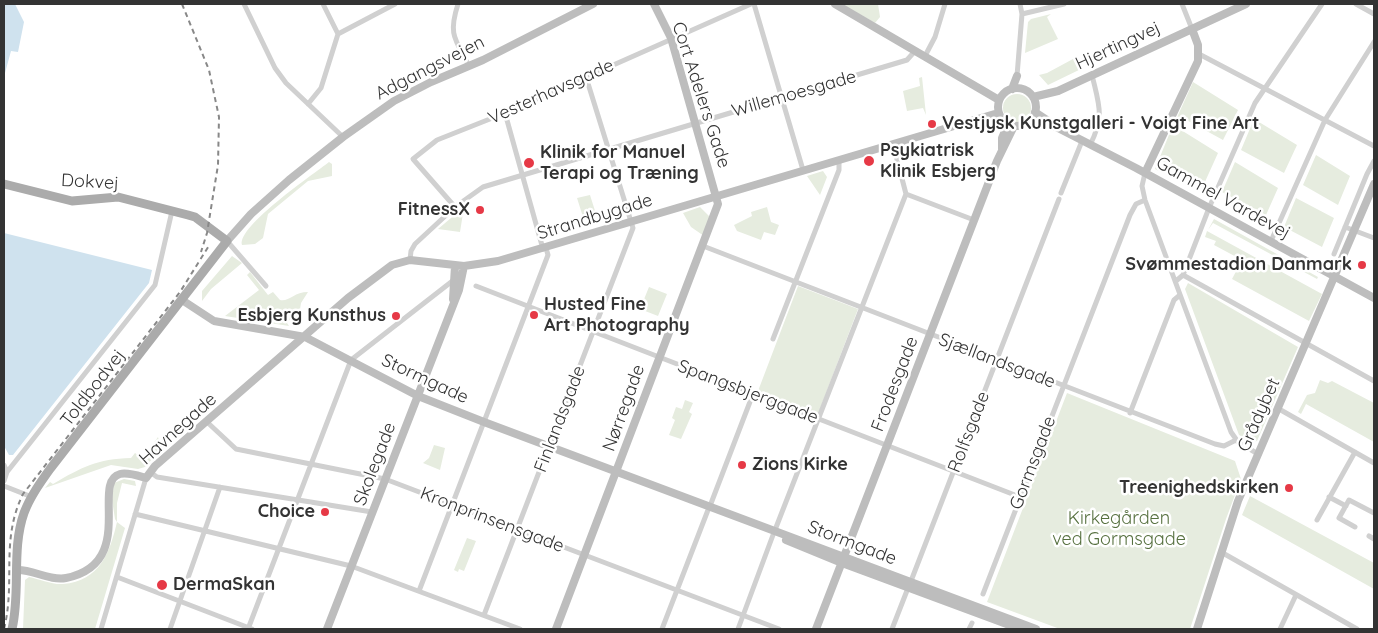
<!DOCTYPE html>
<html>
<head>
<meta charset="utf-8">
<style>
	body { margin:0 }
	#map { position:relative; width:1378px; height:633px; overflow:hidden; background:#fff; font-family:Quicksand,sans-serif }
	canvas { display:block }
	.frame { position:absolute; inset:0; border:5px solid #333; pointer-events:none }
</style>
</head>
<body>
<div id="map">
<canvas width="1378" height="633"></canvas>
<div class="frame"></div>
</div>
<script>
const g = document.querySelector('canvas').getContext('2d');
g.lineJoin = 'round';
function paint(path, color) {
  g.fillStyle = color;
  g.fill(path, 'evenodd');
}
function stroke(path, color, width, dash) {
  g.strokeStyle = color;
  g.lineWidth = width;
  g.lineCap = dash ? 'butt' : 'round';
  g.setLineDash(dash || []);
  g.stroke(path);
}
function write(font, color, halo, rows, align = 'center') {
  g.font = font + ' Quicksand,sans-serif';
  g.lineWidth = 5;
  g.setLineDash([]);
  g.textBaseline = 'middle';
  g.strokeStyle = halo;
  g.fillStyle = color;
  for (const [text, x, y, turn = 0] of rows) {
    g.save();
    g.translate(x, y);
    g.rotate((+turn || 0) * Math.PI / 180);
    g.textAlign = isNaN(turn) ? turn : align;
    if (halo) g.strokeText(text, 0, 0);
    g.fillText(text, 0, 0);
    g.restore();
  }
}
paint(new Path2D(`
	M842,4H878L880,17L875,23Z
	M1051,14L1047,17L1058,39L1025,53L1028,22L1031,19Z
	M1073,59H1078L1083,68L1048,85L1039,75L1047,73Z
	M922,77L926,115L923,108L907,111L903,91L920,86L919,78Z
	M1193,82L1238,110L1223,140L1181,117L1177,126L1174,124Z
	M1003 108a14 14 0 1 1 28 0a14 14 0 1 1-28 0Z
	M1254,119L1297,145L1284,173L1241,150Z
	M1173,125L1218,153L1204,184L1164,162L1159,171L1155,169Z
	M1316,155L1350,176L1338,205L1303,185Z
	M329,162L332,164V176L308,181L268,214L263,238L255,244L242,245C237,226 314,174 329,162Z
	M1235,162L1278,188L1266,215L1222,192Z
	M823,171L827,177L820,195L807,176Z
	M590,195L596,214L583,217L577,198Z
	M1296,198L1334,218L1322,247L1284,227Z
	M464,207L460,232L438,229Z
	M700,207L710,217L704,236L691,227L683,213Z
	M767,207L771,222L779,225L775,235L764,232L761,240L737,231L734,225L752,216L751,212Z
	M1214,219L1318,277L1317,279L1213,223L1208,230Z
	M1207,231L1322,294L1309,321L1232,279L1242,260L1214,245L1216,241L1205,237Z
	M232,256L242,263L211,289L202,301V291Z
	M250,272L268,295L273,292L280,300C289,302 294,292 308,292L301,303L299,316L291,318L287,323L289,326L225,316L259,290L247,275Z
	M1188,283L1298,347L1257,441L1253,442L1239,435L1185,289Z
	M798,286L858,309L818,414L758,391Z
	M649,287L667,294L658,316L640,309Z
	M1320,380L1328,383L1332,381L1374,403V442L1306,404L1301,414L1298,412L1307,395L1315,393Z
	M1067,393L1235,461L1241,479L1226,519L1190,629H1060L987,602Z
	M685,400L693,403L689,412L692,414L681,439L669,435L675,420L672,418L676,407L682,409Z
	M158,437L161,449L145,467L138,469L111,465L45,488L50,482L53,484C82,467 97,459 131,458L135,453L143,458Z
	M434,445L445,448L440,470L423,463L429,458Z
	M124,479L135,481L136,486L122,483L117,503V522L115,519L112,500L114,483Z
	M1250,496L1374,563V589L1242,515Z
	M117,522L125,528L95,629H23L25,580L29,577C39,579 53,585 63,584C100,581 110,552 117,522Z
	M467,538L476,541L464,571L459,569L458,572L454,570Z`), '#e6ecdf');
paint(new Path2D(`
	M4,4H15L24,22L18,52L11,51L5,73Z
	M4,233L152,270L149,283L13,455H9L4,446Z`), '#cfe2ee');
stroke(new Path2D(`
	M244,4L275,68L286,83L343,137
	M323,4L338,34
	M458,4C448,35 455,39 469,66
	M754,4L803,170
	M1182,4L1192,29
	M1356,4L1374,14
	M1022,14L1064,4
	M338,34L395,4
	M1199,54L1374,146
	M925,56L935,37L945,4
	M1017,76L1022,14L1020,4
	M308,104L321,88L338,34
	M505,113L543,249
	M893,144L906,194L974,220
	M1090,145C1105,116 1099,105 1092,75
	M1145,173L1142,186L1145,200L1231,432L1238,442L1258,454
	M1061,193L1082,141
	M455,207L413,159L437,140L505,113L751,4
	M1345,227L1374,238
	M227,241L266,286
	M1271,241L1325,120L1374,42
	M703,246L1215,444L1224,446L1236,440
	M1334,254L1367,174L1374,161
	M410,260L411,251L415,244L455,207L483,187L907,60L915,51
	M1183,275L1374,381
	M1176,281L1183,275L1209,208L1255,103L1322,4
	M476,286L1020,497
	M773,339L839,170V160
	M1279,409L1374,463
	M1130,413L1174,300L1180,295
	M207,422L236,449L385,479L779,629
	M4,465L7,472L4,481
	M7,472L155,285L172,211
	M150,472L157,477L372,512
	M4,486L32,497
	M1329,497L1346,506
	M710,506L753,394
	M135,514L351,566L520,629
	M1317,520L1355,452
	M1355,527L1339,518L1349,500L1374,513
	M775,530L906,194
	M1369,536L1374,539
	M1221,552L1357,629
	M117,577L252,629
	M911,581L1059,199
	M419,591L548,255L546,248
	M983,594L1130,215L1136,204L1145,200
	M484,615L633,228L586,77
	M101,629L146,478
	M170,629L220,487
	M248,629L351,360L455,279
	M662,629L708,510
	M738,629L773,535
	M892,629L908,588
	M969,629L972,623
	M1280,629L1296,595`), '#d0d0d0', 5);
stroke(new Path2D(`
	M835,4L999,100
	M998 107a19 19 0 1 1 38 0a19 19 0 1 1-38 0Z
	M1012,89L1017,76
	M1033,97L1058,91L1246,4
	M1035,112L1053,124
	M1032,119L1056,127L1136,168L1374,298
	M1002,149V138L1008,124
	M1145,173L1198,61V45L1192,29
	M227,241L251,214L289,180L343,137L394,101L431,82L483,60L593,4
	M453,299L455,266
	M182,300L214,321L305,337L418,396L484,422L1036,629
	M786,540L842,563L1020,629
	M18,570C34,570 50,581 66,578C138,563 90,482 120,474C128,472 139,476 146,478L155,466L348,298L392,265L410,260L464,266L498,261L998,113
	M327,629L459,290L464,266
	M556,629L718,204L671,38L654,4
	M816,629L997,161L1014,126
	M1197,629L1238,501L1374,184`), '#bdbdbd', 8);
stroke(new Path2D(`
	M4,184L72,201L118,197L188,215L195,217L227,241L50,469C40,483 30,497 24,513C11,550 21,591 12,629`), '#ababab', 9);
stroke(new Path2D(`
	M182,4L209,70L219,117L218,165L207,233L201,252
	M4,629C16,581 0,541 23,494L180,292L210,244`), '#888', 2, [5, 4]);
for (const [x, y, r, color] of [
	[932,124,5,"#e63946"],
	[869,161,6,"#e63946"],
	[529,163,6,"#e63946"],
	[480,210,5,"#e63946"],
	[1362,265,5,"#e63946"],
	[534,315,5,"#e63946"],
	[396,316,5,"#e63946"],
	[742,465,5,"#e63946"],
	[1289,488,5,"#e63946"],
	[325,512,5,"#e63946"],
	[162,585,6,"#e63946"]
]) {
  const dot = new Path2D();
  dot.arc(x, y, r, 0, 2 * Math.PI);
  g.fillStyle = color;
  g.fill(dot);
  stroke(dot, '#fff', 2);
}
write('18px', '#333', '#fff', [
	["Hjertingvej",1118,46,-25],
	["Adgangsvejen",430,68,-27],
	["Vesterhavsgade",551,92,-24],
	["Willemoesgade",794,94,-16],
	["Cort Adelers Gade",701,95,72],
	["Dokvej",90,182,3],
	["Gammel Vardevej",1223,198,29],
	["Strandbygade",595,217,-17],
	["Sjællandsgade",997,361,21],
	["Stormgade",425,379,25],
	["Frodesgade",895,384,-69],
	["Toldbodvej",93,388,-52],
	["Spangsbjerggade",748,392,21],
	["Nørregade",624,408,-70],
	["Grådybet",1259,415,-66],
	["Finlandsgade",560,419,-69],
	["Havnegade",178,429,-42],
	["Rolfsgade",969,432,-69],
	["Gormsgade",1033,463,-69],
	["Skolegade",375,464,-69],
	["Kronprinsensgade",492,520,21],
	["Stormgade",852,543,21]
]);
write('bold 18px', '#333', '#fff', [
	["Vestjysk Kunstgalleri - Voigt Fine Art",942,124],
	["Psykiatrisk",880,151],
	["Klinik Esbjerg",880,172],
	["Klinik for Manuel",540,153],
	["Terapi og Træning",540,174],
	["FitnessX",470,210,"right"],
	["Svømmestadion Danmark",1352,265,"right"],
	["Husted Fine",544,305],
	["Art Photography",544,326],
	["Esbjerg Kunsthus",386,316,"right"],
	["Zions Kirke",752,465],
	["Treenighedskirken",1279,488,"right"],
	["Choice",315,512,"right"],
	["DermaSkan",173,585]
], 'left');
write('18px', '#56703f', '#fff', [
	["Kirkegården",1119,519],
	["ved Gormsgade",1119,540]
]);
</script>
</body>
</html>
